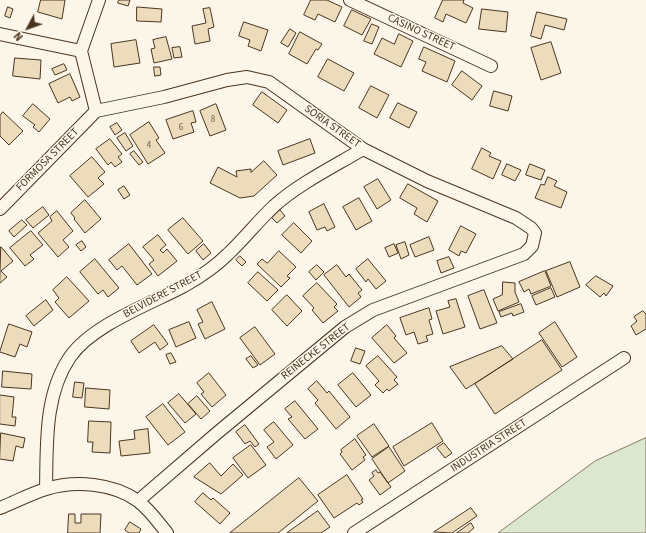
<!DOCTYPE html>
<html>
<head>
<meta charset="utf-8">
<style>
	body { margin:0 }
	#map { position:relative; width:646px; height:533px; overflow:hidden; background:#fbf6e9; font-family:"Source Sans 3",sans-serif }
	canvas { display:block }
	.north { position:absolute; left:8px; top:8px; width:40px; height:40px; -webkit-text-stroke:3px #fbf6e9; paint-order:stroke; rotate:229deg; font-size:11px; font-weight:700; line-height:16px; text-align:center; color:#4a3520 }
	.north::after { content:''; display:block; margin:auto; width:14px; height:18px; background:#4a3520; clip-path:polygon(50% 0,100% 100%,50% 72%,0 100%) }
</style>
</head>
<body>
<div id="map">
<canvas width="646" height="533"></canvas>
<div class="north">N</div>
</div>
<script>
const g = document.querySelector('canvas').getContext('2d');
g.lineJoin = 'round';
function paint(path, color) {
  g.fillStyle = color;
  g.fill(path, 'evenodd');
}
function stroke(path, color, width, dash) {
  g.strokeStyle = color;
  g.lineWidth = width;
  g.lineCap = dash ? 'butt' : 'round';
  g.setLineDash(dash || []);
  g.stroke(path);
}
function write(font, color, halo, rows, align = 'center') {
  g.font = font + ' "Source Sans 3",sans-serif';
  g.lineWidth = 3;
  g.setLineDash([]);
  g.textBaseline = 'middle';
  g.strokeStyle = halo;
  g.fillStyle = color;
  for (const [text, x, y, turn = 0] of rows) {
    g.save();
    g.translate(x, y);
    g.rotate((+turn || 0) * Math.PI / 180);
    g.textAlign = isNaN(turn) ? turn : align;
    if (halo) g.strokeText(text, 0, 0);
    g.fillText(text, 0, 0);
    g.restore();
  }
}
const green = new Path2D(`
	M646,438V533H498L595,461Z`);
paint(green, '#dce7d0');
stroke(green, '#887966', 1);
const building = new Path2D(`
	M41,0H65L62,19L38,12Z
	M119,0H130L128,6L118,3Z
	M311,0H327L342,7L335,22L318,14L315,20L304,15Z
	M443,0H464L463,3L473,8L466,23L446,14L443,22L435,18Z
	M8,7L13,9L10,18L5,16Z
	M137,7L162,9L161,22L137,21Z
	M210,8L214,27L208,29L210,41L195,44L192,26L206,23L203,9Z
	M482,9L508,12L506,32L479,29Z
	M352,10L371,19L362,35L344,26Z
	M537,12L567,19L564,30L545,25L541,39L531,36Z
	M244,22L268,30L261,51L248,46L250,40L239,36Z
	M372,24L379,27L372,44L364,41Z
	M290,29L296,33L288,47L281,43Z
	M300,32L322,44L318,50L316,49L307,64L289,54Z
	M399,34L413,41L401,67L374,54L382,38L394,44Z
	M166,37L172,59L154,63L151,49L155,48L153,40Z
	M136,40L140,63L114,67L111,44Z
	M551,42L561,73L541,80L531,48Z
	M180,47L182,57L174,58L172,48Z
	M424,47L455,61L447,82L422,71L426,62L419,59Z
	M15,58L41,60L40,79L13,76Z
	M328,59L354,73L344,91L318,77Z
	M64,64L67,70L55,75L52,69Z
	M154,67H160L161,75L155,76Z
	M462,71L482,86L472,100L452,85Z
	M70,74L80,97L72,101L70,97L58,103L49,84Z
	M371,86L389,95L377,118L359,108Z
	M494,91L512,96L508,111L490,106Z
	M262,92L287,110L278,123L253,105Z
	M398,103L417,112L409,128L390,118Z
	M33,104L50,119L39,132L33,127L35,125L23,116Z
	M216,104L226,130L210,136L200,111Z
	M193,111L196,122L191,123L194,132L173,139L166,120Z
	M3,112L23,131L9,145L0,136V116Z
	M149,122L159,138L156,140L165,153L148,164L130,135Z
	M117,123L122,130L115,135L110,127Z
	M125,133L133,146L126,151L117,138Z
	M110,139L122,154L118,157L122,162L115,167L111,162L108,165L96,149Z
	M310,139L315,153L283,165L278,151Z
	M482,148L491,153L489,156L501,161L493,179L472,169Z
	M134,151L143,162L139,165L130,154Z
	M92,157L105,172L98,178L104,184L88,197L70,176Z
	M264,161L277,175L254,196L240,198L210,183L218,167L237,177L236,171L251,169V172Z
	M507,164L521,170L515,181L502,175Z
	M530,164L545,170L541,180L526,175Z
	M548,177L557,181L554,186L567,192L561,208L535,198L541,184L544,185Z
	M378,179L391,200L377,209L364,187Z
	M408,184L438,201L427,222L414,214L417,208L400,198Z
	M124,186L130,195L124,199L118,190Z
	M359,198L372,221L356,230L343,207Z
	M85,200L101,219L85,233L74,219L75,218L71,213Z
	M324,204L335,227L327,231L325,227L317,230L309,212Z
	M43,207L49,215L33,228L26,220Z
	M280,210L285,216L277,223L272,218Z
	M57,211L73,231L63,240L69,247L58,257L38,233L52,221L50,217Z
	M183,218L203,241L188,254L168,230Z
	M22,220L27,225L14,237L9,231Z
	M294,223L312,241L301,253L282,235Z
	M461,226L476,234L466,253L461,251L459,256L449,250Z
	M31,231L43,245L30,255L34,259L25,266L10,248Z
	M158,235L166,245L160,250L163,253L167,249L177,261L158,276L149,264L154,260L143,247Z
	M429,237L434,250L415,257L410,245Z
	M82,241L86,247L81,251L76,245Z
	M405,242L409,255L401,259L396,245Z
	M129,244L152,274L137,285L122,266L117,270L109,260Z
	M204,244L211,253L203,260L196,251Z
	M394,244L398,253L389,257L385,248Z
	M1,247L13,261L1,271L7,277L0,283Z
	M279,251L296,267L287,276L290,278L281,287L257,264L262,259L267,263Z
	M240,256L246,262L242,266L236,260Z
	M449,257L454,268L441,273L437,261Z
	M95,259L119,288L108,297L103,290L98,294L80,272Z
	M368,259L386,281L376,289L368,279L366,282L356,269Z
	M570,262L580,287L557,297L546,271Z
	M317,265L324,272L316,280L309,272Z
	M337,265L346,277L349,274L362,290L358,293L361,297L349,307L324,275Z
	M545,271L551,286L531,294L529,289L524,292L519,282Z
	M258,272L278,290L267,301L248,283Z
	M596,276L613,286L606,296L604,293L600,297L586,285Z
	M67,277L89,301L69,318L55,302L59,298L53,290Z
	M503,282L515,283V292L519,302L498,311L493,299L502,295Z
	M317,283L337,304L334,307L338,311L323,323L312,310L314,308L303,296Z
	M551,288L555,297L536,305L532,296Z
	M484,290L497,323L480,329L468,296Z
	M287,295L302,311L287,326L272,310Z
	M456,299L465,327L443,334L436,311L450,307L448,301Z
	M46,300L53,310L34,326L26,316Z
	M212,302L225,329L205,339L198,324L203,322L197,310Z
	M521,304L524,312L513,316L512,313L501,317L499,312Z
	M429,308L432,319L429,320L433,334L426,336L428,341L418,344L414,332L406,335L400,318Z
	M643,311L646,314V329L636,335L631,326L637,321L634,317Z
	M189,322L196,338L176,347L169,330Z
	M555,322L577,357L562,367L539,333Z
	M9,324L32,332L27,347L20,344L15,357L0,352Z
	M154,325L168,344L160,350L155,342L139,353L131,341Z
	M387,325L396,336L394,338L407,353L394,363L372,338Z
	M255,327L275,354L260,365L240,338Z
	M542,340L562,370L495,414L475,384Z
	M502,346L513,359L466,389L450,367Z
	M356,348L365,351L360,364L351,361Z
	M171,353L176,362L170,364L166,355Z
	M251,356L258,365L253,368L246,359Z
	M378,356L397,377L394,380L398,384L389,391L387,389L383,393L375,385L379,381L366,366Z
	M3,371L32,374L31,389L2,387Z
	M209,373L226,395L212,407L201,394L204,392L197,383Z
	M353,373L371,395L356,407L338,385Z
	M317,381L327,393L329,391L350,417L336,429L315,403L318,400L308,389Z
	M75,382L84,383L82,398L73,397Z
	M86,388L110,390L109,409L85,407Z
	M179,394L196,414L185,423L168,403Z
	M0,395L14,397L12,417H16L15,426L0,424Z
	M197,396L210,411L201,419L188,404Z
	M295,401L318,429L305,439L288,419L292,417L285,409Z
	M163,404L185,432L168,445L146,417Z
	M89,421L111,422L110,453L92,452L93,442H88Z
	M274,422L293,445L276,459L267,447L274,442L264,430Z
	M432,423L443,441L404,466L393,447Z
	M374,424L389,446L372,457L357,436Z
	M245,425L259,444L255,447L250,441L245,444L236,432Z
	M148,429L150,453L121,456L119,441L135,439L134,431Z
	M1,433L25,438L23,448L16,446L13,461L0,459Z
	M355,439L366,455L363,457L365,460L352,470L340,454L342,452L341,450Z
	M444,443L452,453L445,458L437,448Z
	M251,445L266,465L248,478L233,458Z
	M389,447L405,471L388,483L372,459Z
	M210,463L221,476L233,464L243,475L221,494L194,477Z
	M376,470L378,473L380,472L391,487L380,495L369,480L374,476L372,473Z
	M347,475L363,499L361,500L363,502L359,505L357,503L334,518L318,495Z
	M299,478L318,501L278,533H230Z
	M203,493L211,500L213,498L230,513L220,524L195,502Z
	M471,508L477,516L452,533L434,532Z
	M318,511L330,527L321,533H287Z
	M69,514H75V523H81V514H101L100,533H68Z
	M130,522L141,529L139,533H129L125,530Z
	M471,523L474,528L468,533H457Z`);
paint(building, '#ecdcbc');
stroke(building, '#4a3520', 1);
const minor = new Path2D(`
	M350,0L491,66
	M0,34L81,51
	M81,51L96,111
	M81,51L99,0
	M96,111L164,97L227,80L247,77L269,82L363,149L427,181L516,218L531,228L535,233L532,246L524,254L373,310L345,327L217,433L138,501
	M0,209L96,111
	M46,489C47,445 44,395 70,357C92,325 150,304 184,286C200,277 215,267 228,254C244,239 258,221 274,206C300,183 333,167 363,149
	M0,508C15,502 30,494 46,489C75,480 113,483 138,501C149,509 158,522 167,533
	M354,533L624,358`);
stroke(minor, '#4a3520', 14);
stroke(minor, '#fbf6e9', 12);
write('9px', '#725f47', null, [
	["8",213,120],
	["6",181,128],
	["4",149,146]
]);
write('11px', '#4a3520', '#fbf6e9', [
	["CASINO STREET",421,33,25],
	["SORIA STREET",332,127,35],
	["FORMOSA STREET",48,160,-45],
	["BELVIDERE STREET",163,295,-28],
	["REINECKE STREET",316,352,-38],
	["INDUSTRIA STREET",489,446,-33]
]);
</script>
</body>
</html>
